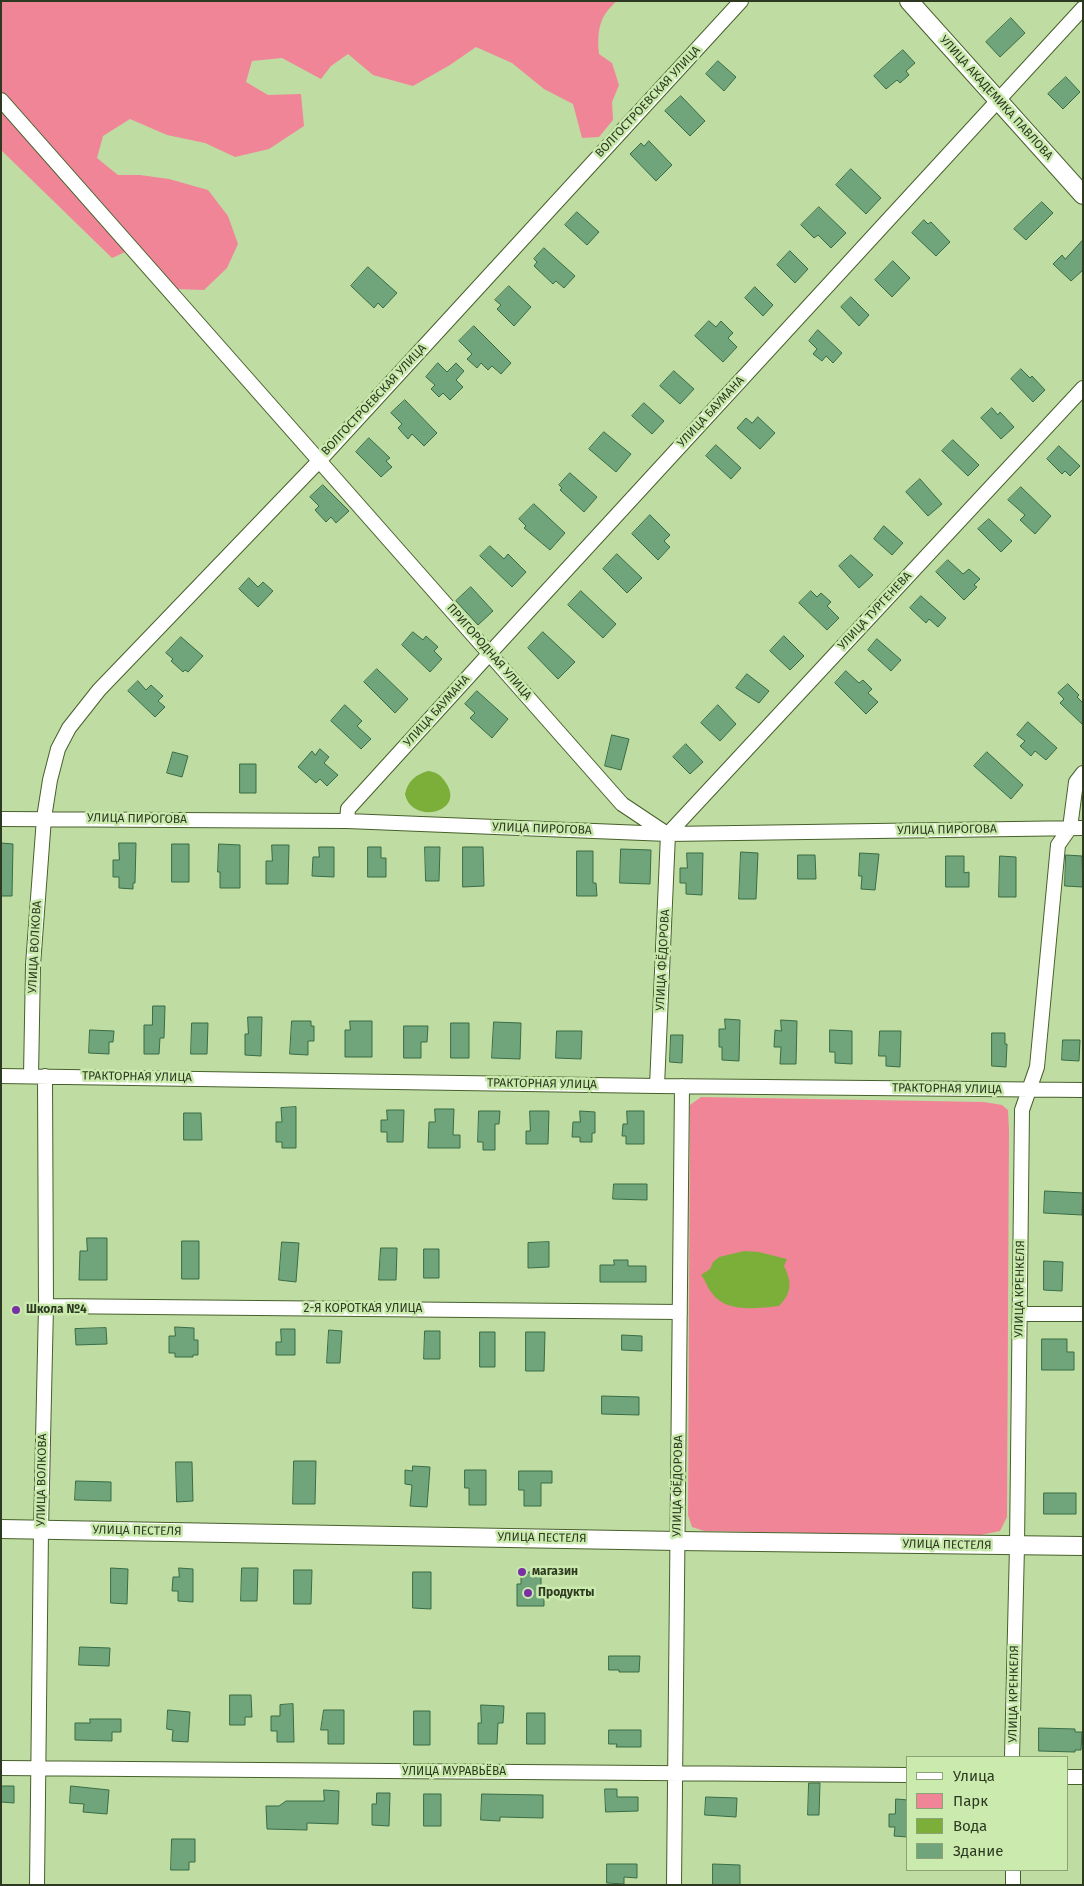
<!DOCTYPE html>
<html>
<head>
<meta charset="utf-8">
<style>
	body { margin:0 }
	#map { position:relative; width:1084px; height:1886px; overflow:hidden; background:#bfdca2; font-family:"Fira Sans",sans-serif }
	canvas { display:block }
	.frame { position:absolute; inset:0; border:2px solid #2d3921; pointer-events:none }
	.legend { position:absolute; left:906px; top:1756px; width:162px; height:115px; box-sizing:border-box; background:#cbeaae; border:1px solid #8ca376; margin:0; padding:6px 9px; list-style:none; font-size:15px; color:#2d3921 }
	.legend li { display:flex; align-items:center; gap:10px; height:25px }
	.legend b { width:25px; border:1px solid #8ca376 }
</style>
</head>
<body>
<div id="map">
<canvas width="1084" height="1886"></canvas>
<div class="frame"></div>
<ul class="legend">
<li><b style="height:6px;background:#fff"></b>Улица</li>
<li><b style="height:14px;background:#f18598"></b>Парк</li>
<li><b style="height:14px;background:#7caf39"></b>Вода</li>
<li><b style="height:14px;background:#70a57b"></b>Здание</li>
</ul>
</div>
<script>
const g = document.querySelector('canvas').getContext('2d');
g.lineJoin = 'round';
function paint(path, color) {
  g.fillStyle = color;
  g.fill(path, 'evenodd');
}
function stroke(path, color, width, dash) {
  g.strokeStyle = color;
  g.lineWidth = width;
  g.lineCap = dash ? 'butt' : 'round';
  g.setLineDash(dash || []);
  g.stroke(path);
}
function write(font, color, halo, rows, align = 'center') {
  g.font = font + ' "Fira Sans",sans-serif';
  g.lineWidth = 5;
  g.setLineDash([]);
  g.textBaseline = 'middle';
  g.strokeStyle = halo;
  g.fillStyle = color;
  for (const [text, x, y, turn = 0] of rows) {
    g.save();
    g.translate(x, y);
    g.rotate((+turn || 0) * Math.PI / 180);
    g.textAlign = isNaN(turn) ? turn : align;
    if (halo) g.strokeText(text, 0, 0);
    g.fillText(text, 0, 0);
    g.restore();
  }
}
paint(new Path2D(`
	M1,1H617C599,16 597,31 599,54L612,63L619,85L612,102L613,120L599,137L582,138L573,104L544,89L512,63L476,47L450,65L413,86L373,75L348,54L331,66L321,79L282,58L252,61L246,82L268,95L301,94L304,126L269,149L235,157L205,143L167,135L130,119L103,136L97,158L118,175H140L169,179L208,190L228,216L238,244L227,268L204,290L176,289L134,248L112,258L1,150Z
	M701,1097L984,1102L1002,1105L1008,1110L1009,1130L1007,1517L1000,1531L976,1536L704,1531L692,1527L688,1515L690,1105Z`), '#f18598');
paint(new Path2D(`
	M428,771C437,772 441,775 446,783C466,813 411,825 405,794C408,781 415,775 428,771Z
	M744,1251L759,1252L787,1259L784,1266C792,1282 792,1293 779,1306C757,1308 726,1314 711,1292C707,1287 706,1281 701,1275L710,1269L713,1262L719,1257Z`), '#7caf39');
const building = new Path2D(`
	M1011,18L1025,33L1000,57L986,42Z
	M903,50L915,63L906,71L909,75L900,83L897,80L886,89L874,76Z
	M718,61L736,77L724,91L706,74Z
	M1066,77L1080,92L1063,109L1048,94Z
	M681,96L705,121L690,136L665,111Z
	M649,141L672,165L656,181L630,154L641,143L644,146Z
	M851,169L881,198L866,214L836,185Z
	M1042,202L1053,213L1026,240L1014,229Z
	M819,207L846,233L831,248L818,235L814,238L801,225Z
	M577,212L599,232L587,245L565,225Z
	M924,220L928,224L931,222L950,242L936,256L912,233Z
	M1083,240V270L1071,281L1053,264L1062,255L1065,259Z
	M544,248L575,276L564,288L556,281L553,284L534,266L537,262L534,259Z
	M790,251L808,269L795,283L777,265Z
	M893,261L910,278L892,297L875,280Z
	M368,267L397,293L383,308L378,303L374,308L351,286Z
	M509,286L531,307L514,326L497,309L501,305L495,300Z
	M755,287L773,305L763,316L745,298Z
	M851,297L869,315L859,326L841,307Z
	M709,321L716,327L721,321L733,333L728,338L737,347L723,362L695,336Z
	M474,326L511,363L501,374L492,366L488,370L481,363L477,368L467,359L472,354L459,341Z
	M818,330L842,353L833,363L826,356L822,361L813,354L817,349L809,341Z
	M438,363L447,372L456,363L464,371L456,380L463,387L450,400L443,393L439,397L431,389L435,385L426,377Z
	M1021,369L1030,378L1032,376L1045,390L1033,402L1011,379Z
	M674,371L694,389L680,404L660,386Z
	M405,400L437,433L424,446L412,434L408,439L398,428L402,424L391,413Z
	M644,403L664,421L652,434L632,416Z
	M992,408L998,415L1000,412L1014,427L1001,439L981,418Z
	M758,417L775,433L760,449L737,428L746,418L752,423Z
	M604,432L631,454L616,472L589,449Z
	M369,438L390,458L386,461L392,467L381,477L356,452Z
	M953,440L979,465L968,476L942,451Z
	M716,445L741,468L731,479L706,456Z
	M1059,446L1080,466L1070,476L1065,471L1062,474L1047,459Z
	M570,473L597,497L584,512L560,490L562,488L559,485Z
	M920,479L942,504L928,516L906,492Z
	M323,485L349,511L336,523L331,517L326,522L315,510L319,506L310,497Z
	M1021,487L1051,516L1035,534L1020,520L1025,515L1008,500Z
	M534,504L565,533L550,550L524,528L526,526L519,519Z
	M650,515L670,535L664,541L670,547L658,560L632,534Z
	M989,519L1012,541L1001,552L978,529Z
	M884,526L903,543L892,555L874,539Z
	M490,546L504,559L508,554L526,572L512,587L480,556Z
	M617,554L642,578L627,593L603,569Z
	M851,555L873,575L859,588L839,566Z
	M948,560L963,574L969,569L980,579L974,585L977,587L964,600L936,572Z
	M249,578L258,587L263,582L273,591L258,607L239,589Z
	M471,587L493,611L478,625L456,601Z
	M581,591L616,624L603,638L568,605Z
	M811,591L817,597L821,593L831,602L827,606L839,618L827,630L799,603Z
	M921,596L946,618L938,627L929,619L926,623L910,608Z
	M413,632L423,640L426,636L438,647L434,651L442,659L430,672L402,645Z
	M543,632L575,662L558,679L528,648Z
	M784,636L804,656L790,670L770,651Z
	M181,637L203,656L188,672L185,670L183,672L171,661L173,659L166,653Z
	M877,639L901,660L891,671L868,650Z
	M377,669L408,699L395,713L364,682Z
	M846,671L859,683L863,680L872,689L868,693L878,702L866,714L835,683Z
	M747,674L769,691L759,703L736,688Z
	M138,681L146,690L151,685L163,696L158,701L165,707L155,717L128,691Z
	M1068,684L1079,695L1077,697L1083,703V725L1060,703L1064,699L1058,693Z
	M477,691L508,719L492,738L470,718L475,713L465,704Z
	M345,705L362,721L357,726L371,739L361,749L331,721Z
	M718,705L736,724L720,741L701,723Z
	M1028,722L1057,748L1046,760L1035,751L1031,756L1020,746L1025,741L1017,735Z
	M612,735L629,739L621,770L605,766Z
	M686,744L703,762L690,774L673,757Z
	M320,749L329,757L324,763L338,775L327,786L320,779L316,783L298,767L312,751L315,755Z
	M173,752L188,756L182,777L167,773Z
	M987,752L1023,785L1011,799L974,766Z
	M240,764H256V793H240Z
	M1,843L13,844L12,896H1Z
	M119,843H136L135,883H133V889L119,888V877H113V860H119Z
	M172,844H189V882H172Z
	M219,844L240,845V888H220V872H218Z
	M272,845H289L288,884H266V861H272Z
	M319,847H334V877L312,876L313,857H319Z
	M368,847H381V858H386V877H368Z
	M425,847H440L439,881H426Z
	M463,847H483L484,886L463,887Z
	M621,849L651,850L650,884L620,883Z
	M577,851H593V883H596L597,896H577Z
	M741,852L758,853L756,899H739Z
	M687,853H703L702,895L686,894V883H680V868H687Z
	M860,853L879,854L875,890L861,889L862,876H859Z
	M798,855H815L816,879H798Z
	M1066,855L1082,856L1083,887L1065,886Z
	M946,856H964V873L969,872V887H946Z
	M1000,856L1016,857V897H999Z
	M153,1006H165L164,1038H160L159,1054H144V1025H152Z
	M248,1017H262L261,1056L245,1055V1034H248Z
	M725,1019L740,1020L739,1061L722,1060V1047H719V1029H725Z
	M781,1020L797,1021L796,1064H780L781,1047H774L775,1030L781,1031Z
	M292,1021H311V1026H314V1041H308V1055L290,1054Z
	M350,1021H372V1057H345V1030H350Z
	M494,1022L521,1023L520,1059L492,1058Z
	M192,1023H208L207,1054H191Z
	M451,1023H469V1058H451Z
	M404,1026H428L427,1042H421V1058H404Z
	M90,1030L114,1031L113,1042H109V1054L89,1053Z
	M830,1030L852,1031V1064L835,1063V1052H830Z
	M557,1031H582L581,1059L556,1058Z
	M880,1031H901L900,1067L886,1066V1056H879Z
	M992,1033H1005V1044H1007L1006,1067L992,1066Z
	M671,1035H683L682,1063L670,1062Z
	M1063,1040H1080L1079,1061L1062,1060Z
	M296,1107V1148H282V1142H276V1122H282L281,1108Z
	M435,1109H454L453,1135H460V1148H428L429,1122H435Z
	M387,1110H404L403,1142H387V1132H381V1120H387Z
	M479,1111H500L499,1124H495V1150H483V1142H478Z
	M530,1111H549L548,1144H526V1131H530Z
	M580,1111L595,1112V1133H592V1142H580V1137H572L573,1122H580Z
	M627,1111H644V1144H626V1136H622L623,1124H627Z
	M184,1113H201L202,1140H184Z
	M614,1184H647V1200L613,1199Z
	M1045,1191L1083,1193L1082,1215L1044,1213Z
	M87,1238H107V1280H79L80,1251H87Z
	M182,1241H199V1279H182Z
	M282,1242L299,1243L296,1282L279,1280Z
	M549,1242V1267L528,1268V1243Z
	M381,1248H397L396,1280H379Z
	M424,1249H439V1278H424Z
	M614,1260H628V1266H646V1282H600V1265H614Z
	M1044,1261L1063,1262L1062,1291L1044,1290Z
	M175,1327L194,1328V1340H198V1355H193V1357H175V1353H169V1336H175Z
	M106,1328L107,1344L76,1345L75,1329Z
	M281,1329H295V1355H276V1342H281Z
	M329,1330L342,1331L340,1363H327Z
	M425,1331H440V1359H424Z
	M480,1332H495V1367H480Z
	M526,1332H545L544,1371H526Z
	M622,1335L642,1336V1351L622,1350Z
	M1042,1339H1067V1352H1074V1370H1042Z
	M602,1396L639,1397V1415L602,1414Z
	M294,1461H316L315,1504H293Z
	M176,1462H192L193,1501L177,1502Z
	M413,1466L430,1467L427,1507L410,1506L412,1485L405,1484V1470L412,1471Z
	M465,1470H486V1505H469V1488H465Z
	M519,1471H552V1483H541V1506H524V1490H519Z
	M76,1481L111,1482V1501L75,1500Z
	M1044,1493H1076V1514H1044Z
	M111,1568L128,1569L127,1604L111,1603Z
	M179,1568L193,1569V1602L178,1601V1591H172L173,1577H179Z
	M242,1568H258L257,1601H241Z
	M294,1570H312L311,1604H294Z
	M413,1572H431V1609L413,1608Z
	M541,1572V1587H544V1606H517V1584H521V1573Z
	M80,1647L110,1648L109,1666L79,1665Z
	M609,1656H640L639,1672H619V1670H609Z
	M230,1695H251L252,1717H245V1725H230Z
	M293,1704L294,1742H277V1731H271V1716H280V1705Z
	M481,1705L504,1706L503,1723H498L497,1744H478V1723H481Z
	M168,1710L190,1712L188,1742L172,1741L173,1730L167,1729Z
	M324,1710H344V1744H328V1730H321Z
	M414,1711H430V1745H414Z
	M527,1713H545V1744H527Z
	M90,1719H121V1732H112V1741L75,1740V1723H90Z
	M1039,1728L1075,1729V1732H1082L1081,1750H1075V1752L1039,1751Z
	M609,1730H641V1747H616L617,1744H609Z
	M809,1783H820L819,1815H808Z
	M1,1786H14V1803L1,1802Z
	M71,1786L109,1790L107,1814L83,1812L84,1804L70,1803Z
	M605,1789H617V1797H638V1811L606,1812Z
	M324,1790L339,1791L338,1824L307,1823V1830L267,1829L266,1806H279L286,1801H324Z
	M377,1793H390L389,1826L372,1825V1804H376Z
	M424,1794H441V1826H424Z
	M482,1794L543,1795V1818L500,1817V1821L481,1820Z
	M706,1797L737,1798L736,1817L705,1815Z
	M896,1799L908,1800V1837L894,1836L895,1827H889V1814H895Z
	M172,1839H195V1862H189V1870H171Z
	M607,1864H637V1878L624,1877V1884L607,1883Z
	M713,1864L740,1865V1885H713Z`);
paint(building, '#70a57b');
stroke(building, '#396c45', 1);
const minor = new Path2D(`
	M1,100L622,804L667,834
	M1,819L347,821L668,834L1083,828
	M347,821L348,809L490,653L1083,8
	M668,834L1083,388
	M1,1076L657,1086L1083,1090
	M31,1076L33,965L44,818L50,780L58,749L69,728L99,690L319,461L741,1
	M657,1086L668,834
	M46,1306L680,1312
	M1020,1314H1083
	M1012,1757L1017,1546L1022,1110L1037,1067L1058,845L1070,828L1076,782L1083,773
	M1,1768L908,1775
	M1068,1777H1083
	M1013,1870V1885
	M37,1885L41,1530L46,1306L45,1076
	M674,1885L682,1086`);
const tertiary = new Path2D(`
	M909,1L1083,195
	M1,1529L678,1541L1083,1546`);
stroke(minor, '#47602b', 16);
stroke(tertiary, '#47602b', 20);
stroke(minor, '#fff', 14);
stroke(tertiary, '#fff', 18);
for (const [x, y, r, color] of [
	[16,1310,5,"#7830a3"],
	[522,1572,5,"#7830a3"],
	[528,1593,5,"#7830a3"]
]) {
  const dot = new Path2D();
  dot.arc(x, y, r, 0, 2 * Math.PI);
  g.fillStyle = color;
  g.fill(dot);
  stroke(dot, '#cbeaae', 2);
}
write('12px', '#2d3921', '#cbeaae', [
	["УЛИЦА АКАДЕМИКА ПАВЛОВА",996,98,48],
	["ВОЛГОСТРОЕВСКАЯ УЛИЦА",648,102,-47],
	["ВОЛГОСТРОЕВСКАЯ УЛИЦА",374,400,-47],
	["УЛИЦА БАУМАНА",711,412,-47],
	["УЛИЦА ТУРГЕНЕВА",875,611,-47],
	["ПРИГОРОДНАЯ УЛИЦА",489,652,49],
	["УЛИЦА БАУМАНА",437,711,-48],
	["УЛИЦА ПИРОГОВА",137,819,1],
	["УЛИЦА ПИРОГОВА",542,829,2],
	["УЛИЦА ПИРОГОВА",947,830,-1],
	["УЛИЦА ВОЛКОВА",35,947,-87],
	["УЛИЦА ФЁДОРОВА",663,960,-87],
	["ТРАКТОРНАЯ УЛИЦА",137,1077,1],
	["ТРАКТОРНАЯ УЛИЦА",542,1084,1],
	["ТРАКТОРНАЯ УЛИЦА",947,1089,1],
	["УЛИЦА КРЕНКЕЛЯ",1020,1289,-89],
	["2-Я КОРОТКАЯ УЛИЦА",363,1309],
	["УЛИЦА ВОЛКОВА",42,1480,-89],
	["УЛИЦА ФЁДОРОВА",678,1486,-89],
	["УЛИЦА ПЕСТЕЛЯ",137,1531,1],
	["УЛИЦА ПЕСТЕЛЯ",542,1538,1],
	["УЛИЦА ПЕСТЕЛЯ",947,1545,1],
	["УЛИЦА КРЕНКЕЛЯ",1014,1694,-89],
	["УЛИЦА МУРАВЬЁВА",454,1772]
]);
write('bold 12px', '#2d3921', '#cbeaae', [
	["Школа №4",26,1310],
	["магазин",532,1572],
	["Продукты",538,1593]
], 'left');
</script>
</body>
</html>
